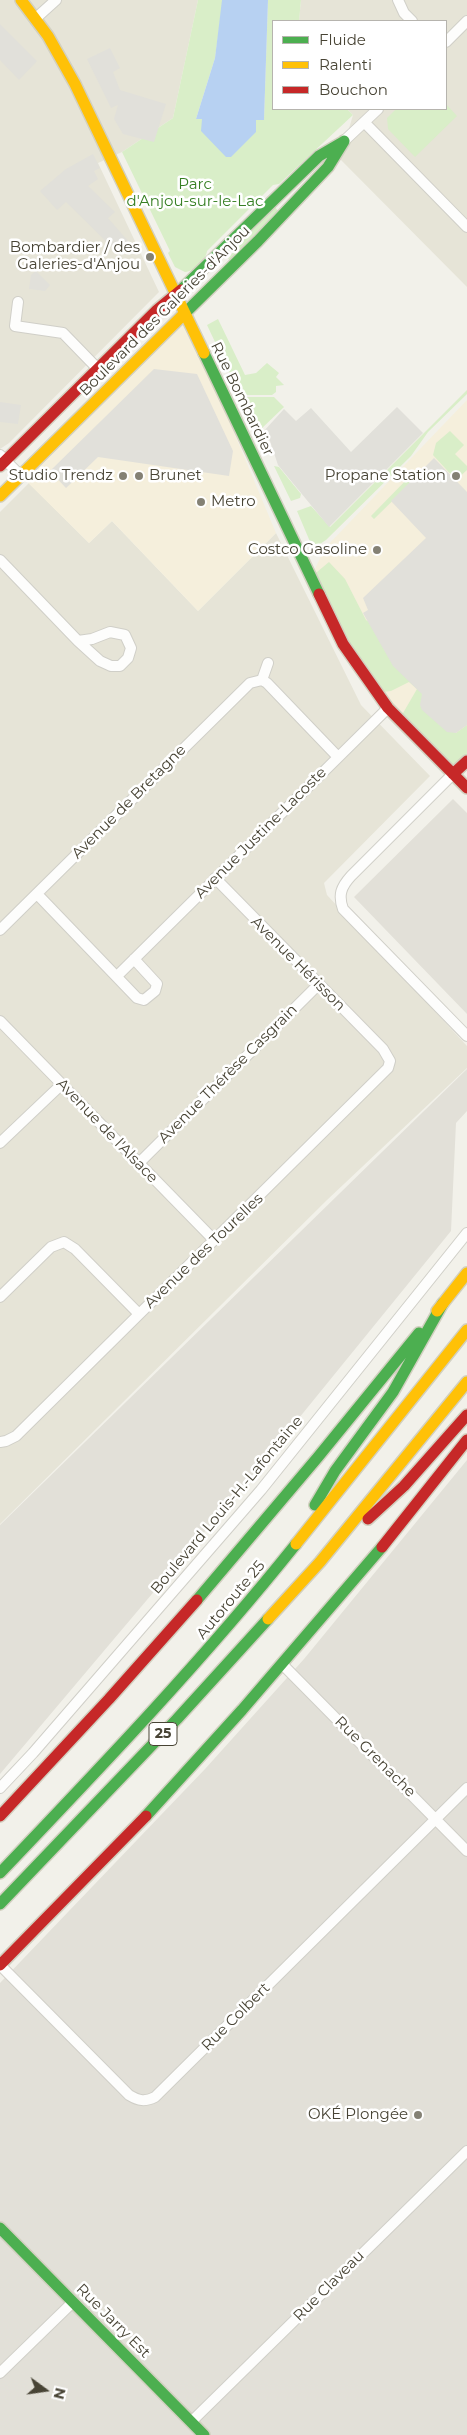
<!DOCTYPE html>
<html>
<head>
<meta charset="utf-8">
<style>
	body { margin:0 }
	#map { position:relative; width:467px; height:2435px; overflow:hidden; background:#f2f1ea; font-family:Montserrat,sans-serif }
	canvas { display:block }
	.legend { position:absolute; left:272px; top:20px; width:175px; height:90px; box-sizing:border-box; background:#fff; border:1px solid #b6b4ae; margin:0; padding:6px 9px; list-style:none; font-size:15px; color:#484435 }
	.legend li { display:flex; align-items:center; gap:10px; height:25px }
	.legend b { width:25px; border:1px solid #b6b4ae }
	.north { position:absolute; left:20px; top:2365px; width:50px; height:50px; -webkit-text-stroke:4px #fff; paint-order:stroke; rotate:104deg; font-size:14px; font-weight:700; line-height:20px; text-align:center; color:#484435 }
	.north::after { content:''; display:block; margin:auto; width:18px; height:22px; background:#484435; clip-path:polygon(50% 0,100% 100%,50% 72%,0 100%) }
</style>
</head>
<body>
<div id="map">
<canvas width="467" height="2435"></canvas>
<ul class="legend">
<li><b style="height:6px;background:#4caf50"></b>Fluide</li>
<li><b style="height:6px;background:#ffc107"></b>Ralenti</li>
<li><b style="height:6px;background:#c62828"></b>Bouchon</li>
</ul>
<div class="north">N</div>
</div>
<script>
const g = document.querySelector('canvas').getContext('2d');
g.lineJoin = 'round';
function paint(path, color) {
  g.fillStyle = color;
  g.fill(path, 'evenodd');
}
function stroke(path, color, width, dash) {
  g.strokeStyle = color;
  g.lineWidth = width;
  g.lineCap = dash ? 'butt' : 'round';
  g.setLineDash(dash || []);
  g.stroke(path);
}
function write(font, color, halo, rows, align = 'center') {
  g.font = font + ' Montserrat,sans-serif';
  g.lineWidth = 5;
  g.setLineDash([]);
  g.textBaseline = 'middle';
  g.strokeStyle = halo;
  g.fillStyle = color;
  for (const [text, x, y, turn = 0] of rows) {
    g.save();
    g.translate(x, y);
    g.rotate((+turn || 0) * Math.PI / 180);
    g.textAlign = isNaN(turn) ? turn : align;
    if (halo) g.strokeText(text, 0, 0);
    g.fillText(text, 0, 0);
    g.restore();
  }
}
paint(new Path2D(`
	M0,0H198L173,118L122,152L98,163L159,292L9,443L0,449Z
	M301,0H467V287L340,159L353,115L347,109H446V21H299Z
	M29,483L89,543L112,521L198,611L276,533L361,705L430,776L324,883L327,895L467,1046V1068L327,1200L0,1524V512Z`), '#e6e4d7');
paint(new Path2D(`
	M184,313L276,533L198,611L112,521L89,543L21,476Z
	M467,400V761L399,720L311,577L325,548Z`), '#f5efdc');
paint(new Path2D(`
	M453,799L467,813V1014L354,897Z
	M467,1069V1111L456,1123L451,1231L260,1466L0,1774V1525Z
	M467,1460V2435H0V1983L205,1769L304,1659Z`), '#e2e0d8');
paint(new Path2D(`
	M198,0H222V7L215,58L196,119H264L268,0H301L299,21H273V109H347L353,115L279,184L273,185L207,251C206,260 195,271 185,272L175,267L168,253L170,251L122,152L173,118Z
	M446,104L457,116L415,157L388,129L387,118L396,109H446Z
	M275,207L278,211L230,260L228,259L249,231Z
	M218,319L245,375L256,373L267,363L279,373L276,377L284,385L276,386V392L272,395H240L207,325Z
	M467,390V394L428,432L411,456L326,540L320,544H311L297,511L311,506L330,527Z
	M241,397H274L284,407L258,432Z
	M450,431L464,445L455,454L467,466V470L456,480L433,455L436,443Z
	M274,466L279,467L301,494L300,498L291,501Z
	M419,470H424L374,519L371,516L414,472Z
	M329,562L345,579L366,620L409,651L456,733L467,725V761L453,774L399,720L417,689L409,682L391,691L376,693L311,577Z`), '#d9eec8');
paint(new Path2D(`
	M0,24L37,61L19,80L0,60Z
	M110,48L120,68L113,72L120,90L166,104L154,142L123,134L114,119L118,105L111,108L87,59Z
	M93,154L100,168L94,171L98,179L88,186L115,212L108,218L128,241L118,253L66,202L57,210L40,191L66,169Z
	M36,271L50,285L45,291L29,289L31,275Z
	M154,369L197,374L233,451L229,476L98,457L66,488L50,471Z
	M0,402L21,405L18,424L0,422Z
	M397,407L423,433L329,527L278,465L270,441L263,432L284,409L296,421L311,408L351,452Z
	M434,458L467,492V725L456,733L447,732L422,710L420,705L422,694L393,666L363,613L368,610L363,598L426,538L391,501Z`), '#e1e0da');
paint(new Path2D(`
	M222,0H268L264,120H256V132L231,157H226L201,131L202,119H196L215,58Z`), '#b7d1f2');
const street = new Path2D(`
	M398,0L404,13L412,21
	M36,18L56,0
	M446,42L467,21
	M364,122L467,227
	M344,141L378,109
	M18,302L15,326L63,333L98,369
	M0,455L21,476
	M0,560L78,641L100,661L111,666H120L128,658L131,648L125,635L110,632L92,639L78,641
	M262,680L268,663
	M453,774L351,876C341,887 338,895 343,909L467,1036
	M37,894L137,998L144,1000L155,991L157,984L134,959
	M0,930L250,683L262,680L267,683L338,757
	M117,976L388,708
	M0,1021L214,1240
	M0,1143L62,1084
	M139,1163L318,985
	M0,1297L51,1247L64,1242L75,1249L139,1314
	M0,1442L6,1441L16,1436L388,1068L390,1061L383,1049L215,878
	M282,1664L467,1851
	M0,1788L33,1753L261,1490L467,1233
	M0,1965L129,2095C139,2101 145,2102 155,2097L467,1788
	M0,2373L73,2302
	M191,2422L467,2151`);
const fast = new Path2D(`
	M181,290L319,156L343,142
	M185,313L258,241L328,167L344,141
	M204,353L319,594
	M315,1505L335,1471L393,1392L443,1303
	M197,1600L318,1457L419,1333
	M146,1816L242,1710L382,1547
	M0,1873C102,1766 204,1659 296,1544
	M0,1904L177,1719L268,1619
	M0,2228L204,2435`);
const slow = new Path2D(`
	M21,0L48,36L75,84L204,353
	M0,496L185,313
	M437,1311L467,1273
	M296,1544L467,1330
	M268,1619L320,1562L467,1382`);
const jam = new Path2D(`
	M0,466L157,310L181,290
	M319,594L343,644L388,708L467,788
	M453,774L467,761
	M368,1519L404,1486L467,1415
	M382,1547L467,1440
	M0,1816L109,1699L197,1600
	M0,1965L146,1816`);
stroke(street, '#d0cfc8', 12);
stroke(fast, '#d2d0c0', 14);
stroke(slow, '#d2d0c0', 14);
stroke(jam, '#d2d0c0', 14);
stroke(street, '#fdfdfc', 10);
stroke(fast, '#4caf50', 11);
stroke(slow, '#ffc107', 11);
stroke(jam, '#c62828', 11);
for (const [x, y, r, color] of [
	[150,257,5,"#848174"],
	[123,476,5,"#848174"],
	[139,476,5,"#848174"],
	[456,476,5,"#848174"],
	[201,502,5,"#848174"],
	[377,550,5,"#848174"],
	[418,2115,5,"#848174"]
]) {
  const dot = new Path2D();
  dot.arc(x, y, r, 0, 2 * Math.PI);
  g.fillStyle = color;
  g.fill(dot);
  stroke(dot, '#fff', 2);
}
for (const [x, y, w] of [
	[163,1734,28]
]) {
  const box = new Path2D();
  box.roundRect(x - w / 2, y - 11.5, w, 23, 4);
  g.fillStyle = '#fff';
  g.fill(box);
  stroke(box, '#484435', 1);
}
write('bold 14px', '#484435', null, [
	["25",163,1734]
]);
write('15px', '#367f23', '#fff', [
	["Parc",195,185],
	["d'Anjou-sur-le-Lac",195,202]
]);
write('15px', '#484435', '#fff', [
	["Bombardier / des",140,248],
	["Galeries-d'Anjou",140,265],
	["Studio Trendz",113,476],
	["Brunet",149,476,"left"],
	["Propane Station",446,476],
	["Metro",211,502,"left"],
	["Costco Gasoline",367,550],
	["OKÉ Plongée",408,2115]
], 'right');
write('15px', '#484435', '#fff', [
	["Boulevard des Galeries-d'Anjou",165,311,-45],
	["Rue Bombardier",242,399,64],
	["Avenue de Bretagne",129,802,-45],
	["Avenue Justine-Lacoste",261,833,-45],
	["Avenue Hérisson",298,964,45],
	["Avenue Thérèse Casgrain",228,1074,-45],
	["Avenue de l'Alsace",107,1131,46],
	["Avenue des Tourelles",204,1251,-44],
	["Boulevard Louis-H.-Lafontaine",227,1505,-50],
	["Autoroute 25",231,1600,-50],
	["Rue Grenache",375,1757,45],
	["Rue Colbert",236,2017,-45],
	["Rue Claveau",329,2286,-45],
	["Rue Jarry Est",113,2321,45]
]);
</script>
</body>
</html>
